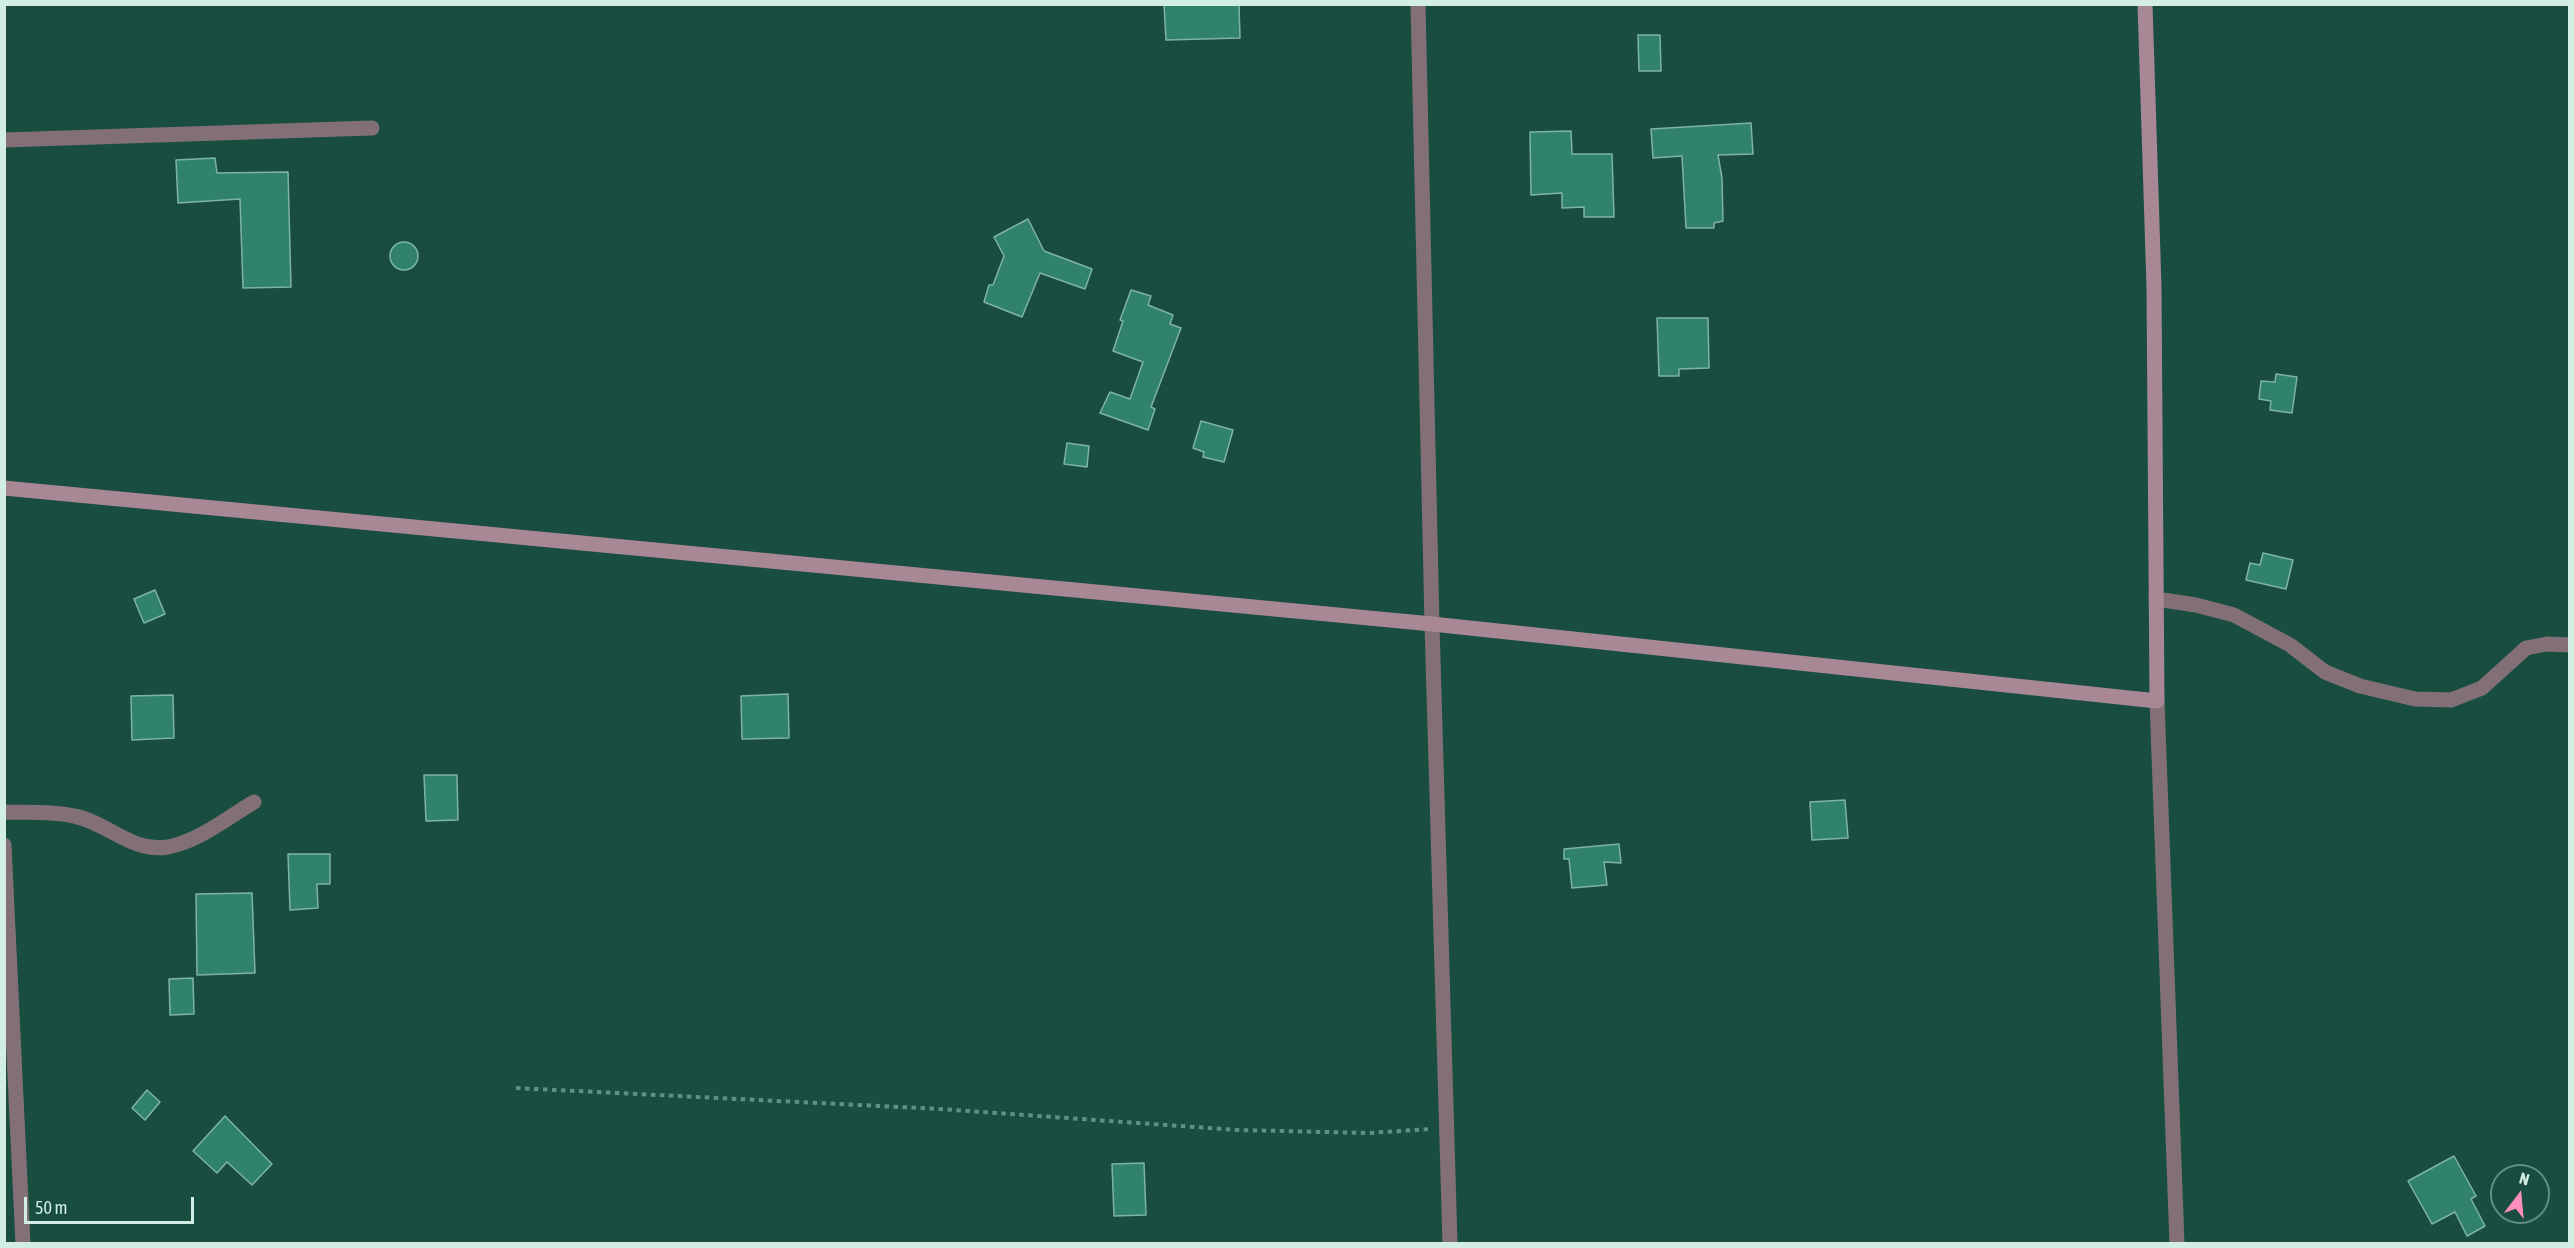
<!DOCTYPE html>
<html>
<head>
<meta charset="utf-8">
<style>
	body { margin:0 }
	#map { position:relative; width:2574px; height:1248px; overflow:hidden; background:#184d40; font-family:"Asap Condensed",sans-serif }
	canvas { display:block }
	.frame { position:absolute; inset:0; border:6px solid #d2ede4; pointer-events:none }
	.north { position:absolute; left:2490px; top:1164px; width:60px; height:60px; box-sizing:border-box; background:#184d40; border:2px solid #628d82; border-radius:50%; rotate:16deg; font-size:16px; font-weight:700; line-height:24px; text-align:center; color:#d2ede4 }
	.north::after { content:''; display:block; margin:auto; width:21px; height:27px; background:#fd8ebe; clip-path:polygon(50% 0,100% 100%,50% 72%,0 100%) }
	.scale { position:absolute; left:24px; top:1197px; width:170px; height:27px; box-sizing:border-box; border:3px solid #d2ede4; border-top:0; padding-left:8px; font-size:18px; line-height:21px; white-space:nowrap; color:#d2ede4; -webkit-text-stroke:4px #184d40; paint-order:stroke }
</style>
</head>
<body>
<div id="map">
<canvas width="2574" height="1248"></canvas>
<div class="frame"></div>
<div class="north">N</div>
<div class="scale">50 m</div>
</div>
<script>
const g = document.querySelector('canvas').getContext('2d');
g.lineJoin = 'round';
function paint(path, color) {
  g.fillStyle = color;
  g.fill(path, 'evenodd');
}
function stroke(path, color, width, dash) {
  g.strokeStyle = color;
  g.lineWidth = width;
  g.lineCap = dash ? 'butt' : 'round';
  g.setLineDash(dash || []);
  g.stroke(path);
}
const building = new Path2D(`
	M1164,4H1239L1240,38L1166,40Z
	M1638,35H1660L1661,71H1639Z
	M1751,123L1753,154L1718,155L1722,178L1723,221L1714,223V228H1686L1682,156L1653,158L1651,129Z
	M1571,131L1572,154H1612L1614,217H1584V207L1562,208V193L1531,195L1530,132Z
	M215,158L217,173L288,172L291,287L243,288L240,199L178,203L176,160Z
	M1028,219L1044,251L1092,269L1085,289L1040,273L1022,317L984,302L989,285H993L1004,256L994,237Z
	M390 256a14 14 0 1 1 28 0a14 14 0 1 1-28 0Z
	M1131,290L1151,296L1148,305L1173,315L1170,324L1181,328L1151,407L1155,409L1148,430L1100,413L1110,392L1130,399L1143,362L1113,351L1123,321L1120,320Z
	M1657,318H1708L1709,368L1679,369V376H1659Z
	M2276,374L2297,377L2292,413L2270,410L2271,401L2259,399L2261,381L2275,382Z
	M1201,421L1233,430L1224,462L1203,457L1204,452L1193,448Z
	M1067,443L1089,446L1087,467L1064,464Z
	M2263,553L2293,560L2286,589L2246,580L2250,563L2260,565Z
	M155,590L165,614L144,623L134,599Z
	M788,694L789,738L742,739L741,696Z
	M173,695L174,738L132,740L131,696Z
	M424,775H457L458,820L426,821Z
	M1845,800L1848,838L1812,840L1810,802Z
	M1619,844L1621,863L1604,862L1607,885L1572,888L1569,859H1564V849Z
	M288,854H330V884H317L318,908L290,910Z
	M252,893L255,973L197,975L196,894Z
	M193,978L194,1014L170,1015L169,979Z
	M147,1090L160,1102L145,1120L132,1108Z
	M225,1116L272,1164L252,1185L227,1162L217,1173L193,1151Z
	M2454,1156L2476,1196L2471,1199L2485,1226L2467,1236L2455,1212L2432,1224L2408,1181Z
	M1144,1163L1146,1215L1114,1216L1112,1164Z`);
paint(building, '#30826d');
stroke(building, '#7fb4a4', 1.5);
stroke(new Path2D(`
	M516,1088L940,1109L1237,1130L1369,1133L1430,1129`), '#638e83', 4, [4.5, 4.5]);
stroke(new Path2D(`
	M1418,4L1432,624L1450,1244
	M4,140L372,128
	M2156,599L2196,605L2234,615L2290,645L2325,672L2360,686L2415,699L2451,700L2482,688L2526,648L2547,644L2570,645
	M2157,701L2177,1244
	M4,812C27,813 51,811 74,816C107,822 131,853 168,847C199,841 227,818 254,802
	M4,845L23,1244`), '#837077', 15);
stroke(new Path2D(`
	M4,488L1432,624L2157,701L2154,287L2145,4`), '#a78894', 15);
</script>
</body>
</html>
